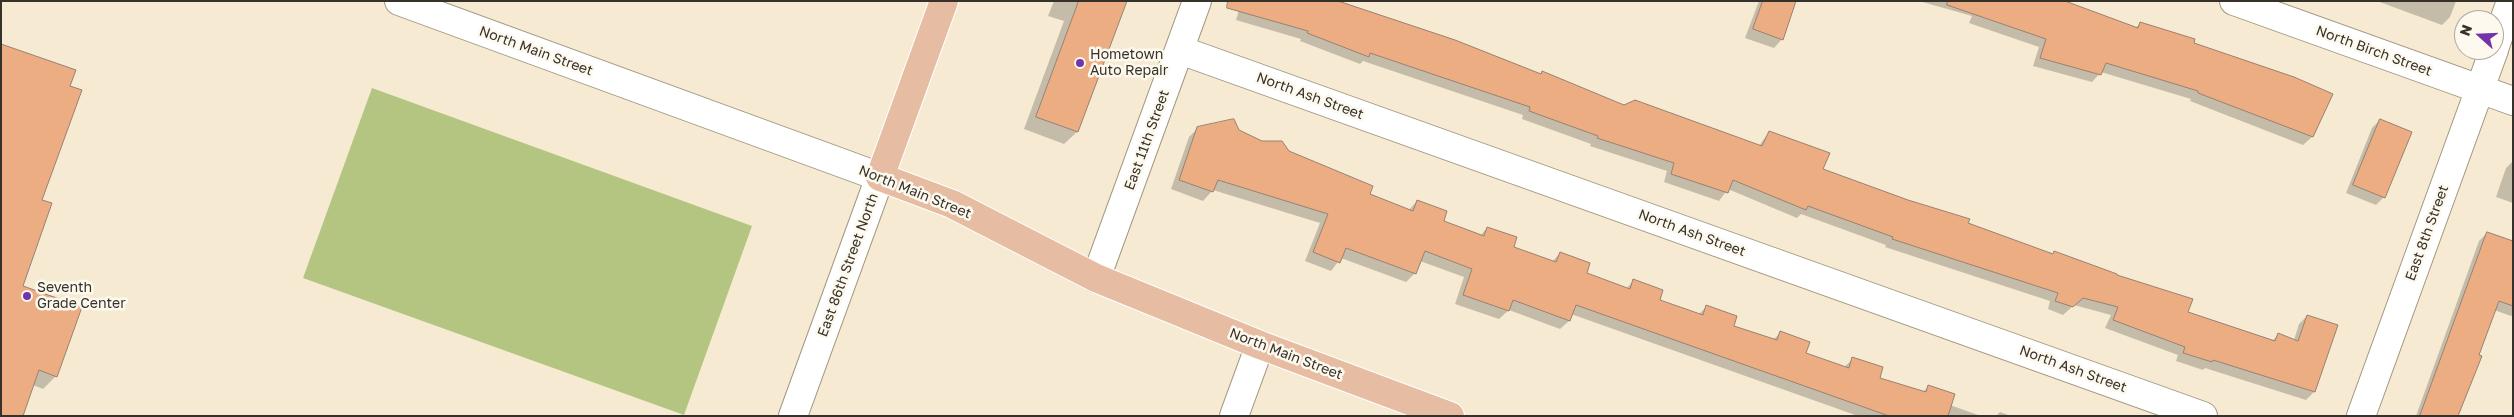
<!DOCTYPE html>
<html>
<head>
<meta charset="utf-8">
<style>
	body { margin:0 }
	#map { position:relative; width:2514px; height:417px; overflow:hidden; background:#f6ebd2; font-family:"Golos Text",sans-serif }
	canvas { display:block }
	.frame { position:absolute; inset:0; border:2px solid #373229; pointer-events:none }
	.north { position:absolute; left:2454px; top:10px; width:50px; height:50px; box-sizing:border-box; background:#fdf9ef; border:1px solid #aea9a0; border-radius:50%; rotate:290deg; font-size:14px; font-weight:700; line-height:20px; text-align:center; color:#373229 }
	.north::after { content:''; display:block; margin:auto; width:18px; height:22px; background:#7334a9; clip-path:polygon(50% 0,100% 100%,50% 72%,0 100%) }
</style>
</head>
<body>
<div id="map">
<canvas width="2514" height="417"></canvas>
<div class="frame"></div>
<div class="north">N</div>
</div>
<script>
const g = document.querySelector('canvas').getContext('2d');
g.lineJoin = 'round';
function paint(path, color) {
  g.fillStyle = color;
  g.fill(path, 'evenodd');
}
function stroke(path, color, width, dash) {
  g.strokeStyle = color;
  g.lineWidth = width;
  g.lineCap = dash ? 'butt' : 'round';
  g.setLineDash(dash || []);
  g.stroke(path);
}
function write(font, color, halo, rows, align = 'center') {
  g.font = font + ' "Golos Text",sans-serif';
  g.lineWidth = 5;
  g.setLineDash([]);
  g.textBaseline = 'middle';
  g.strokeStyle = halo;
  g.fillStyle = color;
  for (const [text, x, y, turn = 0] of rows) {
    g.save();
    g.translate(x, y);
    g.rotate((+turn || 0) * Math.PI / 180);
    g.textAlign = isNaN(turn) ? turn : align;
    if (halo) g.strokeText(text, 0, 0);
    g.fillText(text, 0, 0);
    g.restore();
  }
}
paint(new Path2D(`
	M372,88L752,226L684,415L303,278Z`), '#b4c581');
paint(new Path2D(`
	M1054,1H1126L1077,132L1064,144L1024,129L1064,21L1048,16Z
	M1242,1L1539,75L1542,72L1624,106L1759,146L1769,132L1822,170L2052,255L2055,252L2115,276L2187,313L2272,341L2278,335L2294,340L2299,324L2307,316L2314,392L2306,400L2205,368L2203,370L2176,361L2178,355L2105,328L2111,315L2074,305L2063,315L2048,309L2050,301L1885,247L1886,245L1801,214L1797,218L1728,189L1719,201L1664,182L1667,171L1590,146L1591,144L1522,119L1523,115L1363,61L1360,64L1300,41L1301,39L1236,20Z
	M1759,1H1785L1782,39L1774,48L1745,38Z
	M1919,1H2061L2135,28L2141,23L2332,95L2312,137L2303,145L2190,101L2191,99L2101,72L2092,82L2033,66L2039,47L1969,23L1972,16Z
	M2377,1H2456L2450,17L2442,25Z
	M1,45L68,87L21,286L56,376L43,389L33,385L22,416Z
	M2380,120L2384,197L2376,205L2346,193L2372,128Z
	M1198,128L1238,131L1288,152L1368,194L1408,211L1417,201L1442,221L1480,236L1487,228L1513,248L1552,262L1560,253L1585,273L1626,289L1633,281L1658,300L1698,315L1706,307L1733,326L1773,340L1780,333L1805,354L1844,367L1853,359L1878,379L1922,393L1929,386L1950,405L1981,416H1858L1571,314L1569,321L1560,329L1509,310L1499,319L1455,304L1464,277L1420,261L1415,273L1406,282L1341,258L1331,271L1305,261L1320,223L1213,190L1203,201L1171,189L1189,137Z
	M2513,161V203L2496,197L2506,168Z
	M2487,233L2513,242V315L2511,316L2494,310L2457,416H2416L2479,241Z
	M2000,412L2011,416H1996Z`), '#0003');
const building = new Path2D(`
	M1079,1H1127L1078,132L1036,117Z
	M1228,1H1338L1455,40L1541,74L1542,71L1624,105L1635,100L1762,146L1769,131L1830,153L1823,169L1908,200L1970,219L1968,223L2053,254L2054,251L2117,274V275L2193,299L2188,312L2275,341L2278,333L2298,341L2307,315L2338,325L2315,392L2213,360L2212,362L2183,353L2185,347L2113,320L2118,307L2083,298L2073,307L2055,301L2058,293L1892,239L1893,237L1808,206L1806,210L1733,180L1728,193L1671,174L1674,163L1597,138L1598,136L1529,111L1530,107L1370,53L1369,57L1307,33L1308,31L1227,8Z
	M1763,1H1796L1783,40L1753,29Z
	M1948,1H2065L2138,28L2140,22L2195,39L2194,43L2294,77L2333,94L2313,137L2198,93V91L2106,63L2101,75L2040,58L2046,39L1947,5Z
	M1,44L76,70L70,86L82,90L42,200L52,203L23,286L82,307L57,377L39,370L23,416H1Z
	M1234,119L1239,130L1262,141H1282L1289,151L1373,186L1370,194L1413,211L1417,200L1447,211L1444,221L1484,236L1487,227L1517,237L1514,247L1556,262L1560,252L1590,263L1587,273L1630,289L1633,279L1663,290L1660,300L1703,315L1706,305L1737,316L1734,326L1777,340L1780,331L1810,342L1806,353L1849,368L1852,357L1883,367L1880,378L1926,392L1928,385L1955,394L1948,416H1889L1576,305L1570,321L1513,300L1509,311L1463,295L1472,269L1425,251L1416,274L1346,248L1340,263L1313,252L1328,214L1218,180L1213,192L1179,180L1197,127Z
	M2380,119L2412,132L2385,198L2353,185Z
	M2487,232L2513,241V306L2499,301L2479,355L2482,356L2458,416H2420Z`);
paint(building, '#edad83');
stroke(building, '#978072', 1);
const minor = new Path2D(`
	M399,1L880,177L793,416
	M2234,1L2513,101
	M2494,49L2511,1
	M1180,50L2203,416
	M1096,278L1197,1
	M1234,416L1260,345
	M2361,416L2494,50`);
const major = new Path2D(`
	M944,1L880,177L952,204L1096,278L1260,345L1450,416`);
stroke(minor, '#a29780', 30);
stroke(major, '#fff', 30);
stroke(minor, '#fff', 28);
stroke(major, '#e6bca2', 28);
for (const [x, y, r, color] of [
	[1080,63,5,"#7334a9"],
	[27,296,5,"#7334a9"]
]) {
  const dot = new Path2D();
  dot.arc(x, y, r, 0, 2 * Math.PI);
  g.fillStyle = color;
  g.fill(dot);
  stroke(dot, '#fdf9ef', 2);
}
write('14px', '#373229', '#fdf9ef', [
	["North Main Street",536,51,20],
	["North Birch Street",2374,51,20],
	["North Ash Street",1310,96,20],
	["East 11th Street",1147,140,-70],
	["North Main Street",915,192,22],
	["North Ash Street",1692,233,20],
	["East 8th Street",2427,233,-70],
	["East 86th Street North",848,265,-70],
	["North Main Street",1286,354,21],
	["North Ash Street",2073,369,20]
]);
write('14px', '#373229', '#fdf9ef', [
	["Hometown",1090,55],
	["Auto Repair",1090,71],
	["Seventh",37,288],
	["Grade Center",37,304]
], 'left');
</script>
</body>
</html>
